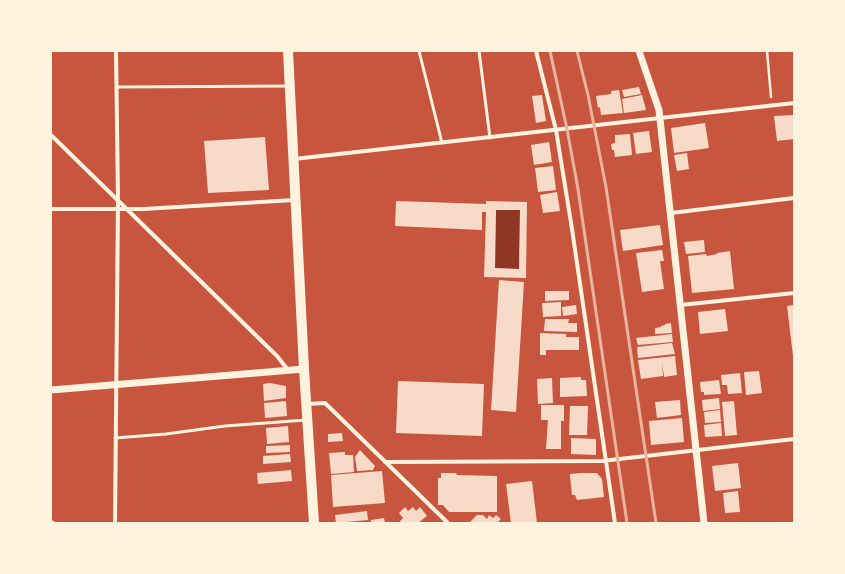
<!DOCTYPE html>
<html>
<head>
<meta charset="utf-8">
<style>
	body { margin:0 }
	#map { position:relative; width:845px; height:574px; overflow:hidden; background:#c8553d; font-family:Inter,sans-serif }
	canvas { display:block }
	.frame { position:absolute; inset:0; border:52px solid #fff3e0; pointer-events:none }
</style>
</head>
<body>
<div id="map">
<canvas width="845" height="574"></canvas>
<div class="frame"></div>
</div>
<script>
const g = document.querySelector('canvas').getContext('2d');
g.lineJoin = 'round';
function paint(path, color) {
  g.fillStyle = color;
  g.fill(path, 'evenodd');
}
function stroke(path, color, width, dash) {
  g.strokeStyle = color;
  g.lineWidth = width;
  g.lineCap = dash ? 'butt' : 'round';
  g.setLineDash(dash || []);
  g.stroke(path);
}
paint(new Path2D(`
	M496,210H520L519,269L495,268Z`), '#8f3625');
paint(new Path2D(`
	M639,87L641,94L624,97L622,90Z
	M619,90L623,113L601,115L600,107L598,108L596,96L611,94V91Z
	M542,95L546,121L536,123L532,96Z
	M642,95L646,110L624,113L622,99Z
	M794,115V139L777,141L774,116Z
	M705,123L709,148L674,153L671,128Z
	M649,131L652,152L636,154L633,133Z
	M630,134L632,155L615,157L614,150H612L611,144L615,143V135Z
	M265,137L269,190L208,193L204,141Z
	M549,142L552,162L534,165L531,145Z
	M687,153L689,169L677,171L674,155Z
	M553,166L556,190L538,192L535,168Z
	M557,192L560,211L543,213L540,195Z
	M396,201L486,204V201L527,202L526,278L484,277L486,212H482V230L395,226ZM496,210H520L519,269L495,268Z
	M660,225L663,245L623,251L620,230Z
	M704,240L705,252L686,254L684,242Z
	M662,250L664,261H660L664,289L642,292L636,253Z
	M730,251L734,289L692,293L688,256L706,254L707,256L717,254V253Z
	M499,280L524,282L516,412L491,410Z
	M545,291H569V300L545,301Z
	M561,302V316L543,317L542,303Z
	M576,305L577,314L563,316L562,307Z
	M794,305V356H793L787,306Z
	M725,309L728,331L700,334L698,312Z
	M545,319H569L568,323H577V332L544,331Z
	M671,323L672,333L655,334V328L661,327V326L665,325V324Z
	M540,333L566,334V337H579V350H546V355H540Z
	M672,334L673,342L638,345L636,338Z
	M672,343L675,354L638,358L637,347Z
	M675,356L677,375L664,377L662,362L663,376L641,379L638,360Z
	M759,371L762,393L746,395L744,372Z
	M740,373L742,393L728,394L727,385H722L721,375Z
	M581,377V380H586L587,396L560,397V378Z
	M552,378L553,403L538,404L537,379Z
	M719,380L721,394L704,395V392H701L700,382Z
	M398,381L484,384L482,436L396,433Z
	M270,383L286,386V398L264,401L263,384Z
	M719,398L720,409L703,411L702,400Z
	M680,400L681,415L657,418L655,402Z
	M286,401L287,416L265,418L264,403Z
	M734,401L737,435L725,436L722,402Z
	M541,405H564V421H561V449H546L548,420H541Z
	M570,406H588L587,435H569Z
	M720,410L721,422L705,423L704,412Z
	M682,418L684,442L651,445L649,421Z
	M721,423L722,436L705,437L704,425Z
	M288,426L289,442L267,444L266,428Z
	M342,433L343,441L328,442V434Z
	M571,438L596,439V455L571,454Z
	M290,445V452L266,453V446Z
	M360,450L375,466L373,470L357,471L355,457Z
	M345,452V455H353L354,472L331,474L329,453Z
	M290,454L291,462L263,464V456Z
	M738,463L741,488L715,491L712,466Z
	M291,470L292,481L258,484L257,473Z
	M382,471L385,503L333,507L331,475Z
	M441,473H456L457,475L497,476V512H449L443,505H438V478H441Z
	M582,473H597L602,479L604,497L577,500L575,495H572L570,476V474Z
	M532,481L537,523H511L506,484Z
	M738,491L740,512L725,513L723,493Z
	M405,507L408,511L413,507L416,511L420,507L427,516L418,523H401L400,521L403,518L399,513Z
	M367,511L368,520L336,523L335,515Z
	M477,515H483L487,519L489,515L493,518L496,515L501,519L497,523H469Z
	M384,518L385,523H371V520Z`), '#f7dbc8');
stroke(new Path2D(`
	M767,51L771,97`), '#fff3e0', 2.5);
stroke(new Path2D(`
	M419,51L442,143
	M479,51L490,138
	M117,87L289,86
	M115,438L166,434L225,426L306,420`), '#fff3e0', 3);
stroke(new Path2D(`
	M536,51L556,130L572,229L615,523
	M51,135L277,356L288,370
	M294,159L794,103
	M51,209H144L294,200
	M671,213L794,198
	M681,305L794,293
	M307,404L325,403L448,523
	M385,462L602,461L794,439
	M51,522L53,523
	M115,523L118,200L116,51`), '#fff3e0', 4);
stroke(new Path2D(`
	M639,51L659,110L704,523
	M51,390L304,369`), '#fff3e0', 7);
stroke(new Path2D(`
	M288,51L304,369L314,523`), '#fff3e0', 10);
stroke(new Path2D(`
	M550,51L567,129L578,189L627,523
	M577,51L588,95L606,187L656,523`), '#e9b49f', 3);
</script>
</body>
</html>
